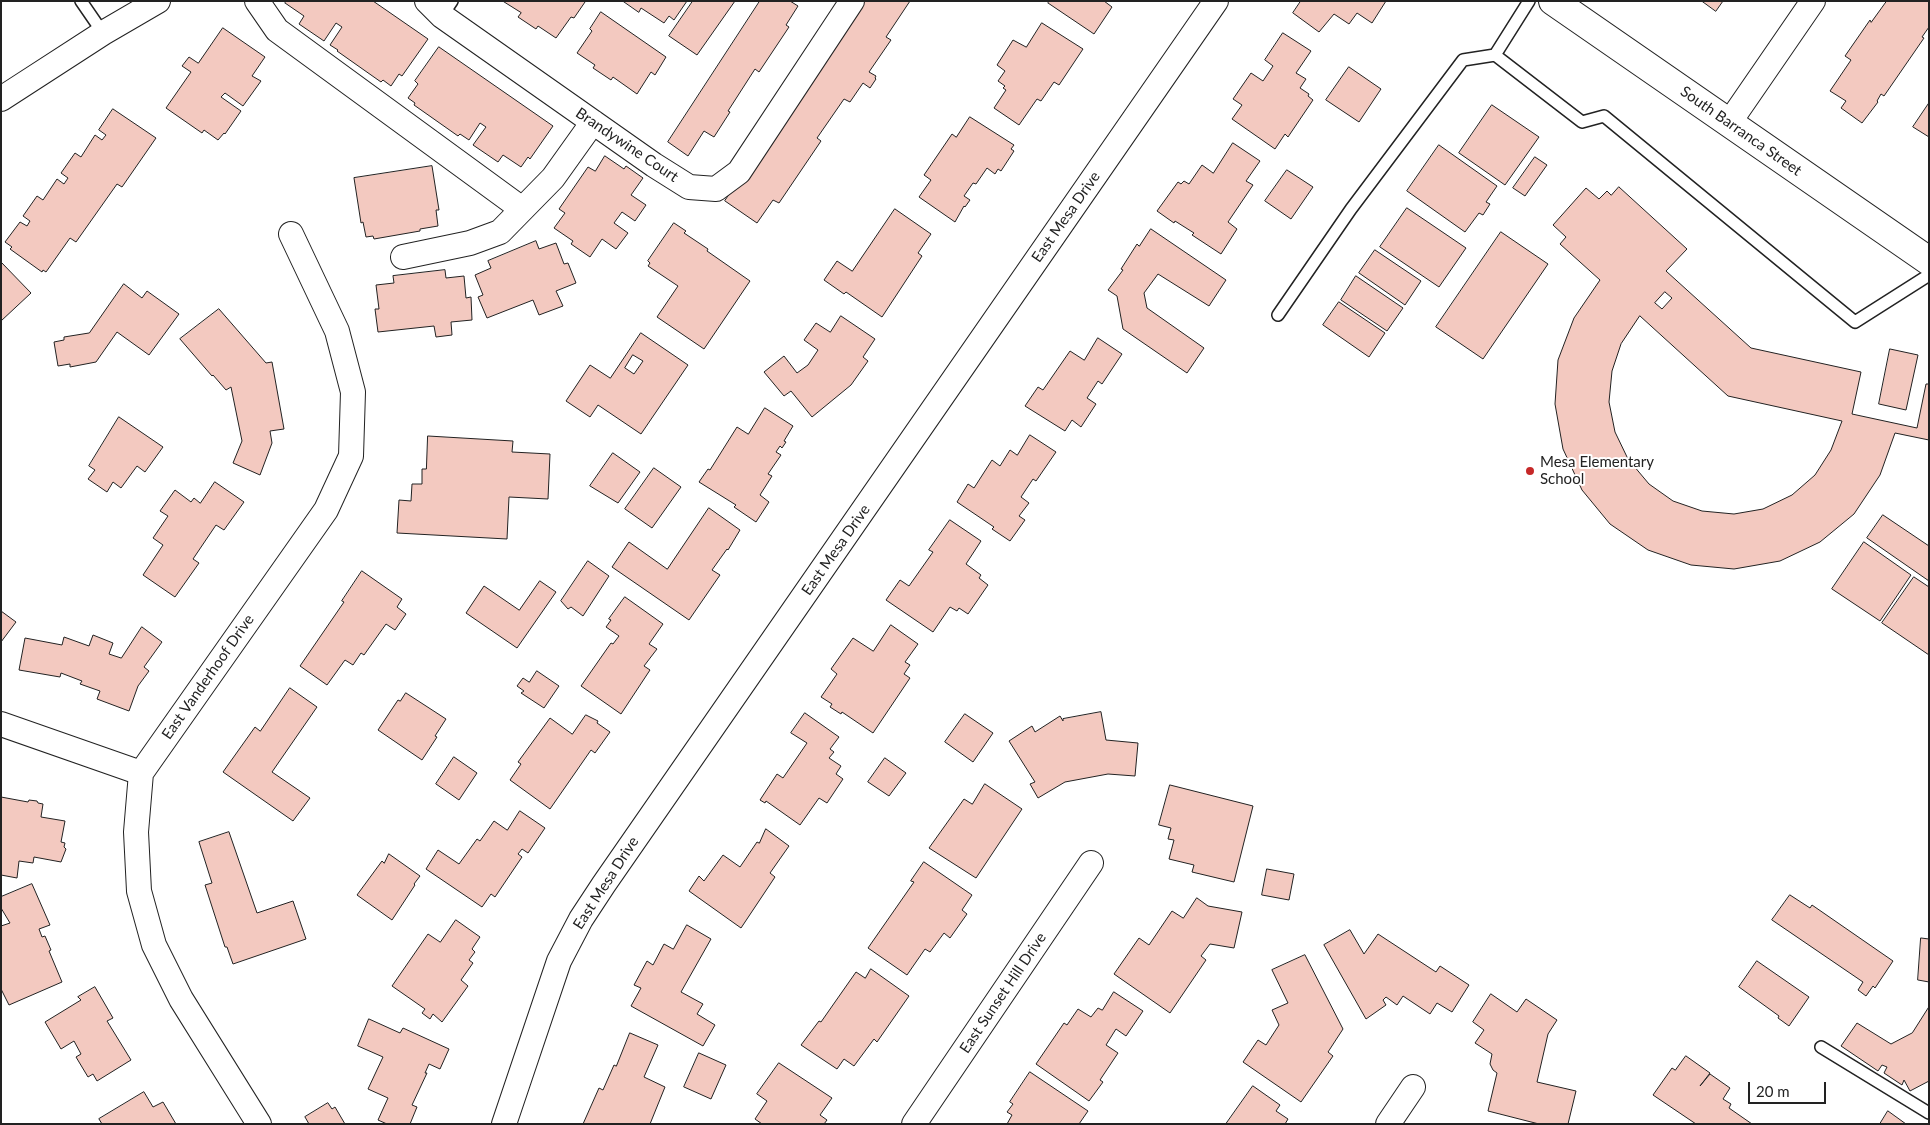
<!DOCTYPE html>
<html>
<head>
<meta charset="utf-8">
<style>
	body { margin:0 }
	#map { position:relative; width:1930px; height:1125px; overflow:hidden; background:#fff; font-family:Lato,sans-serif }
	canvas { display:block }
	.frame { position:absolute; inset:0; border:2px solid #222; pointer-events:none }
	.scale { position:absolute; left:1748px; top:1082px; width:78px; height:22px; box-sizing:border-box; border:2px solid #222; border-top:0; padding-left:6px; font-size:15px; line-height:18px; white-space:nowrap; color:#222; -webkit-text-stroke:4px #fff; paint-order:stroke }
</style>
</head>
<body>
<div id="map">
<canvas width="1930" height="1125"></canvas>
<div class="frame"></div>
<div class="scale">20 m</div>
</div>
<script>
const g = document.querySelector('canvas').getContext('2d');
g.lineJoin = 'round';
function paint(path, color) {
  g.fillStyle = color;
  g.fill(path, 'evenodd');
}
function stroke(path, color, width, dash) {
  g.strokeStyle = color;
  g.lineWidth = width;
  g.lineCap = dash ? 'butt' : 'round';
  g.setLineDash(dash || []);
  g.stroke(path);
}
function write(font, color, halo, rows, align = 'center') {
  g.font = font + ' Lato,sans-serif';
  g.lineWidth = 4;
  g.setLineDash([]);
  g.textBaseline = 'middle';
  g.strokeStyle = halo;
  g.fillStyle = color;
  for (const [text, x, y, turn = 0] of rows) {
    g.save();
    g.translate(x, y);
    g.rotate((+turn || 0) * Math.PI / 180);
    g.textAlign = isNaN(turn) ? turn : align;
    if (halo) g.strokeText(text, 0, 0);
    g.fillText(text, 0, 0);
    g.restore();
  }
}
const building = new Path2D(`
	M287,1H373L428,39L402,76L399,74L391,86L383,80L381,82L337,51L338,50L330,45L342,27L336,23L324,41L299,24L304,16L285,3Z
	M503,1H584L585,2L574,18L571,17L556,38L538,26L536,29L518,17L521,13Z
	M623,1H687L674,20L669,16L664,23L641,8L639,12Z
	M693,1H735L697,55L669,36Z
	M760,1H790L798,6L786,25L789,27L759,72L755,69L728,111L730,112L714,137L704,131L688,156L668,142Z
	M861,1H910L886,37L891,40L869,72L876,76L875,78L876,79L870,88L863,83L850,102L844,99L817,138L821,141L779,203L773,200L757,223L725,201Z
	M1050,1H1104L1112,7L1094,34L1048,3Z
	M1301,1H1386L1372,23L1357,13L1349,24L1334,14L1319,32L1293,13Z
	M1702,1H1723L1716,11Z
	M1887,1H1929V27L1922,37L1924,38L1884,96L1881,94L1877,101L1878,102L1862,123L1841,108L1846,101L1830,91L1851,60L1845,56L1870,20L1871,22Z
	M601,12L666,57L655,75L651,72L637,94L613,77L611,80L593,68L595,65L577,53L592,31L590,29Z
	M1042,23L1083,49L1059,85L1054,82L1041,101L1037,99L1019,125L994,108L1006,90L1003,88L1005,86L998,81L1005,71L997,65L1013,40L1026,47Z
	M223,28L265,57L252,76L261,81L243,106L225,93L221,97L241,111L225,134L224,133L218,140L204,130L202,133L166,108L191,72L182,66L189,57L198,63Z
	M1283,33L1311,51L1296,73L1306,79L1300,88L1309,94L1308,96L1313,100L1288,137L1285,134L1275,149L1232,119L1242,105L1233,99L1251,73L1263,81L1273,66L1265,60Z
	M439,47L553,126L530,159L528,157L521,167L503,155L498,162L473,145L486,127L480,123L469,140L460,134L458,136L414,105L415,103L408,98L418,84L415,81Z
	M1349,67L1381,89L1359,122L1326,100Z
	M1929,103V137L1913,127Z
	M1492,105L1539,137L1505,185L1459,153Z
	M113,109L156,138L122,187L117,184L76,242L70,238L46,272L43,270L42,272L10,249L12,247L5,242L20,222L27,226L30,221L23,216L37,196L43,200L57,179L64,184L68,178L61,173L75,153L81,157L95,135L102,140L106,135L99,130Z
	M970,117L1014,145L1011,149L1014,151L1001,171L998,169L995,174L987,168L976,184L973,183L964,196L970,200L965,207L964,206L955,222L919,197L931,180L924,175L952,134L956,137Z
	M1233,143L1260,161L1246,181L1253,185L1228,222L1237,229L1221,254L1192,235L1194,233L1175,221L1174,223L1157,211L1178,182L1181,184L1184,181L1189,184L1202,165L1213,173Z
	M1439,145L1497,186L1486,202L1490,204L1483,215L1479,213L1465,232L1407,191Z
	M605,156L624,169L626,166L643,178L631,195L646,205L635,221L622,212L614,223L628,233L616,249L602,239L590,257L571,244L573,241L554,228L565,213L559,209L588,167L595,171Z
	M1535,157L1547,165L1525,196L1513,188Z
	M432,166L439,210H436L438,226L420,229V231L374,239L373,236L366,237L363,222L361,223L354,178Z
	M1287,170L1313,187L1291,219L1265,201Z
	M1619,187L1687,249L1666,271L1751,348L1861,372L1852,414L1917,428L1926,384H1929V440L1895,433L1880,475L1854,514L1820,542L1780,561L1734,569L1691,565L1648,550L1610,524L1582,490L1563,449L1555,404L1558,360L1574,318L1600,280L1560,244L1566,237L1553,225L1586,188L1599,199L1607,191L1611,195ZM1665,292L1672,298L1662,309L1655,303ZM1640,316L1728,396L1842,421L1831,450L1815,475L1792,495L1763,509L1734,514L1702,511L1673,501L1649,484L1628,459L1615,432L1609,402L1612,371L1621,344Z
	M1407,208L1466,248L1439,287L1380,247Z
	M895,209L931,234L918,253L922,256L882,317L846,292L844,294L824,280L837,261L852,271Z
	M674,223L686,231L684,233L708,249L707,251L750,281L704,349L657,317L678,286L648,266L650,263L648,261Z
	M1151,229L1226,280L1209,306L1158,274L1144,293L1147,308L1204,348L1187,373L1123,329L1117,296L1108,290L1123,270L1121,269L1137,244L1139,246Z
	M1501,232L1548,264L1483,359L1436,327Z
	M536,241L539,249L556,243L564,264L568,263L576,283L556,291L563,306L539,315L533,300L487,318L478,297L483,295L475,275L491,268L488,261Z
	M1375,250L1421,281L1405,305L1359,273Z
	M1,262L31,293L1,321Z
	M445,270L446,278L464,276L466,298L471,297L472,320L451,322L452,335L436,337L434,326L378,332L375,309H379L376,285L394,283L393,276Z
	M1356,276L1403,308L1387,331L1341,300Z
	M124,284L142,298L147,291L179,314L149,355L117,332L96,362L70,367V364L58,366L54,342L64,340V337L89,333Z
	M1339,302L1385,333L1369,357L1323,325Z
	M219,309L266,363L272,362L284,429L270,431L272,443L260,475L233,463L242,441L231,387L226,390L213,375L212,376L180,339Z
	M841,316L875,339L863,357L868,361L851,385L812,417L791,391L784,396L764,372L784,356L797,373L808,365L818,350L804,340L816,323L830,332Z
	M641,333L688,365L641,434L598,405L590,417L566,401L590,365L610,378ZM633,355L643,361L634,374L625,368Z
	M1098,338L1122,354L1102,384L1098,381L1087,398L1096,404L1081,427L1072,420L1065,431L1025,406L1038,387L1043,390L1070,351L1084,360Z
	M1890,349L1918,355L1906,410L1879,404Z
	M765,408L793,426L784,441L786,442L782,448L780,446L776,452L781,455L768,474L772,476L760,495L769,502L756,522L734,507L736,505L699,482L708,469L710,470L737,427L748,434Z
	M119,417L163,447L145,472L137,466L121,488L113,482L107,492L88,479L95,470L89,466Z
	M1030,435L1056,452L1036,481L1033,479L1021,497L1029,503L1019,516L1025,520L1010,541L992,529L994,527L957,502L968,484L974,488L992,460L1000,466L1010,450L1017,455Z
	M428,436L513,441L512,452L550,454L548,499L509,497L507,539L397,533L399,500L411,501L412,484H422V469H426Z
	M613,453L640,472L618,503L590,486Z
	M654,468L681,487L652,528L625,509Z
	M215,482L244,502L224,530L216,525L193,559L199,563L175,597L143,575L163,545L153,538L168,516L160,511L175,490L191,502L194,498L200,503Z
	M709,508L740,530L728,550L727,549L712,570L720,575L689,620L612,567L629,542L667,569Z
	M1883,515L1929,546V581L1867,538Z
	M950,520L981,541L966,564L981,575L979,578L988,585L968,614L959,608L957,611L950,607L933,632L886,600L900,580L909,586L933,552L929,550Z
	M1864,542L1911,575L1880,621L1832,589Z
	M588,561L609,576L583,616L571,607L568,609L561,601Z
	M362,571L402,599L397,607L406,614L395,630L386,624L364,655L361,653L353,665L345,660L327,685L300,666L344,602L342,601Z
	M1914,577L1929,587V655L1882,623Z
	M540,581L556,592L517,648L466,613L484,586L519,610Z
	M625,597L663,624L649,644L657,649L644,666L650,670L621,714L581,686L611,643L613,644L619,636L606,627L611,620L609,619Z
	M1,611L16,622L1,642Z
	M891,625L918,644L905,662L910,665L904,674L910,678L873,733L842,712L841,714L830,707L832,704L821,697L837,674L831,669L853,638L873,651Z
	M142,627L162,642L144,667L149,671L138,686L129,711L97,699L100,691L80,684L82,681L61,673L60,677L19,670L25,638L62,645L64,637L89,646L93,635L113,643L109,654L121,658Z
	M537,671L559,686L544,708L521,693L524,691L517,686L523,678L529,682Z
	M290,688L317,707L272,772L310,798L293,821L223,772L255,727L260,731Z
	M406,693L446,719L435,736L437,737L422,760L378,730L398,700L400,701Z
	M1101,712L1106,740L1138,743L1135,776L1108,774L1065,782L1038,798L1030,784L1035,782L1009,741L1032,726L1035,732L1060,716L1063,721V719Z
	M805,713L839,737L830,749L834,752L829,758L841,766L836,774L843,779L827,803L819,798L800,825L766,801L765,803L760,800L777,774L783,778L807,743L791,733Z
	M965,714L993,733L973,762L945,742Z
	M586,715L598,721L597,723L610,732L595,753L591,750L550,809L510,780L521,764L518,762L550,718L572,734Z
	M454,757L477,773L459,800L436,784Z
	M885,758L906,773L889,796L868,782Z
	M985,784L1022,809L976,878L929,848L964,799L972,804Z
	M1170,785L1253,806L1234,882L1192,872L1194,865L1169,859L1174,840L1168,839L1171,828L1159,825Z
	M1,797L28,802L29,800L37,801L38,803L43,804L41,817L65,821L61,842L65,843L64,847L66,849L61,862L34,857L33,863L19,861L17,878L1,875Z
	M520,811L545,828L528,853L522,849L518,854L522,857L495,897L491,894L482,907L426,869L438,850L459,864L477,839L480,841L494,821L507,830Z
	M766,829L789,846L770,873L775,877L741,928L689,891L699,876L704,881L723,855L740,867L757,842L759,843Z
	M229,832L257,913L293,901L306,939L233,964L227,947H225L205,885L212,883L199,842Z
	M389,854L420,876L414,884L415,885L392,920L357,895L382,861L384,863Z
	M924,862L972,895L962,910L967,914L950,938L944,933L930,952L925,949L907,975L868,948L914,882L911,881Z
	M1267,869L1294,874L1289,900L1262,895Z
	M32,884L50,925L39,929L42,937L45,936L51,950L49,951L62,982L9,1005L1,989V926L10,923L1,908V897Z
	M1790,895L1810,908L1812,905L1893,961L1875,988L1873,986L1866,996L1858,990L1863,982L1772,920Z
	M1197,898L1208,906L1242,912L1234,948L1210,944L1201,956L1206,960L1170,1013L1114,974L1139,938L1149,945L1172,911L1183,918Z
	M456,920L480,937L472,949L475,952L469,960L473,963L461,980L468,986L442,1022L433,1014L430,1019L422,1013L425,1009L392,986L428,934L440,942Z
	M687,925L711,939L681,992L703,1004L697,1014L715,1025L703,1046L631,1006L641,988L634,985L647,961L653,965L664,944L673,949Z
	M1350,930L1364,954L1378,934L1436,972L1440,966L1469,985L1452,1012L1437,1003L1430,1014L1403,996L1397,1005L1386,997L1383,1000L1386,1005L1366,1019L1324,945Z
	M1921,938L1929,939V982L1918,980Z
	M1305,955L1343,1029L1328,1052L1333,1056L1301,1102L1243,1062L1258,1040L1266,1045L1279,1025L1272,1010L1288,1003L1272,970Z
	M1757,961L1809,997L1789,1026L1778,1018L1779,1016L1739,987Z
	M871,969L909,996L877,1042L874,1039L854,1066L844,1059L837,1069L801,1045L819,1021L821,1022L856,972L865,978Z
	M95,987L113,1018L107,1021L131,1060L97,1081L93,1074L88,1077L76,1057L81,1054L74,1041L61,1049L45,1022L81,1000L78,997Z
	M1114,992L1143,1011L1126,1036L1116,1029L1106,1045L1118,1053L1100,1080L1103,1082L1089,1101L1036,1064L1064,1023L1067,1025L1078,1009L1091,1017L1098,1008L1102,1010Z
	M1491,994L1517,1012L1526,999L1557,1020L1548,1034L1537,1082L1576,1091L1568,1124H1539L1488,1111L1497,1073L1493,1070L1490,1064L1492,1054L1475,1043L1484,1030L1473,1022Z
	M1929,1007V1081L1910,1091L1904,1080L1902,1085L1884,1073L1887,1067L1882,1065L1878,1071L1841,1046L1857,1023L1891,1044L1912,1033Z
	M369,1019L400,1033L403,1028L449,1049L440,1069L429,1064L425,1073H427L412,1105L417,1107L410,1124H387L378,1120L388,1098L368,1089L383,1057L358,1046Z
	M630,1033L658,1045L644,1077L665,1087L650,1124H583L599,1088L603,1090L614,1065L616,1066Z
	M699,1053L726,1065L711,1099L684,1087Z
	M1686,1056L1710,1073L1700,1086L1710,1074L1730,1088L1723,1099L1731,1104L1729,1108L1752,1124H1696L1653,1095L1672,1068L1675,1070Z
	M779,1063L832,1098L820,1115L827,1120L824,1124H762L755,1119L767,1101L757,1094Z
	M1030,1072L1088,1111L1079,1124H1007L1012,1115L1007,1112L1013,1104L1010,1102Z
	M1253,1086L1280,1105L1276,1111L1288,1119L1285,1124H1226Z
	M144,1092L153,1107L163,1102L176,1124H102L99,1119Z
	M328,1103L332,1109L335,1107L345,1124H309L305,1117Z
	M1888,1111L1906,1124H1880Z`);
paint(building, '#f3c9c0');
stroke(building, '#222', 1);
const lane = new Path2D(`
	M81,1L103,33
	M1529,1L1495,55L1582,122L1604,116L1855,322L1929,275
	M442,16L452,1
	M1278,315L1351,209L1463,60L1495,55
	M1821,1047L1929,1113`);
const street = new Path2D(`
	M257,1L277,30L522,209
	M427,1L442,16L654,165L689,187L716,189L739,172L852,1
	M1,99L103,33L158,1
	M1729,123L1813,1
	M403,257L470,243L500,232L553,178L593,122
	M1,724L141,773
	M259,1124L181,999L154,945L139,891L136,832L141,773L326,510L351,456L353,392L337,331L291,234
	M504,1124L559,961L581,919L604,884L1216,1
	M914,1124L1091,863
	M1388,1124L1413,1087`);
const secondary = new Path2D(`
	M1553,1L1929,261`);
stroke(lane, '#222', 14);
stroke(street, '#222', 26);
stroke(secondary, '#222', 30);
stroke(lane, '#fff', 11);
stroke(street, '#fff', 24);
stroke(secondary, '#fff', 28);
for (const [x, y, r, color] of [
	[1530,471,5,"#c62828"]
]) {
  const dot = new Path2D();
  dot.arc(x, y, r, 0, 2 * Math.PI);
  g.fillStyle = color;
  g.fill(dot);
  stroke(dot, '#fff', 2);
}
write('15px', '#222', '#fff', [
	["South Barranca Street",1741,131,35],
	["Brandywine Court",627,145,34],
	["East Mesa Drive",1066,217,-55],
	["East Mesa Drive",836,550,-55],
	["East Vanderhoof Drive",208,677,-55],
	["East Mesa Drive",606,883,-57],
	["East Sunset Hill Drive",1003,993,-56]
]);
write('15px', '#222', '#fff', [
	["Mesa Elementary",1540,462],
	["School",1540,479]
], 'left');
</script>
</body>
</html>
